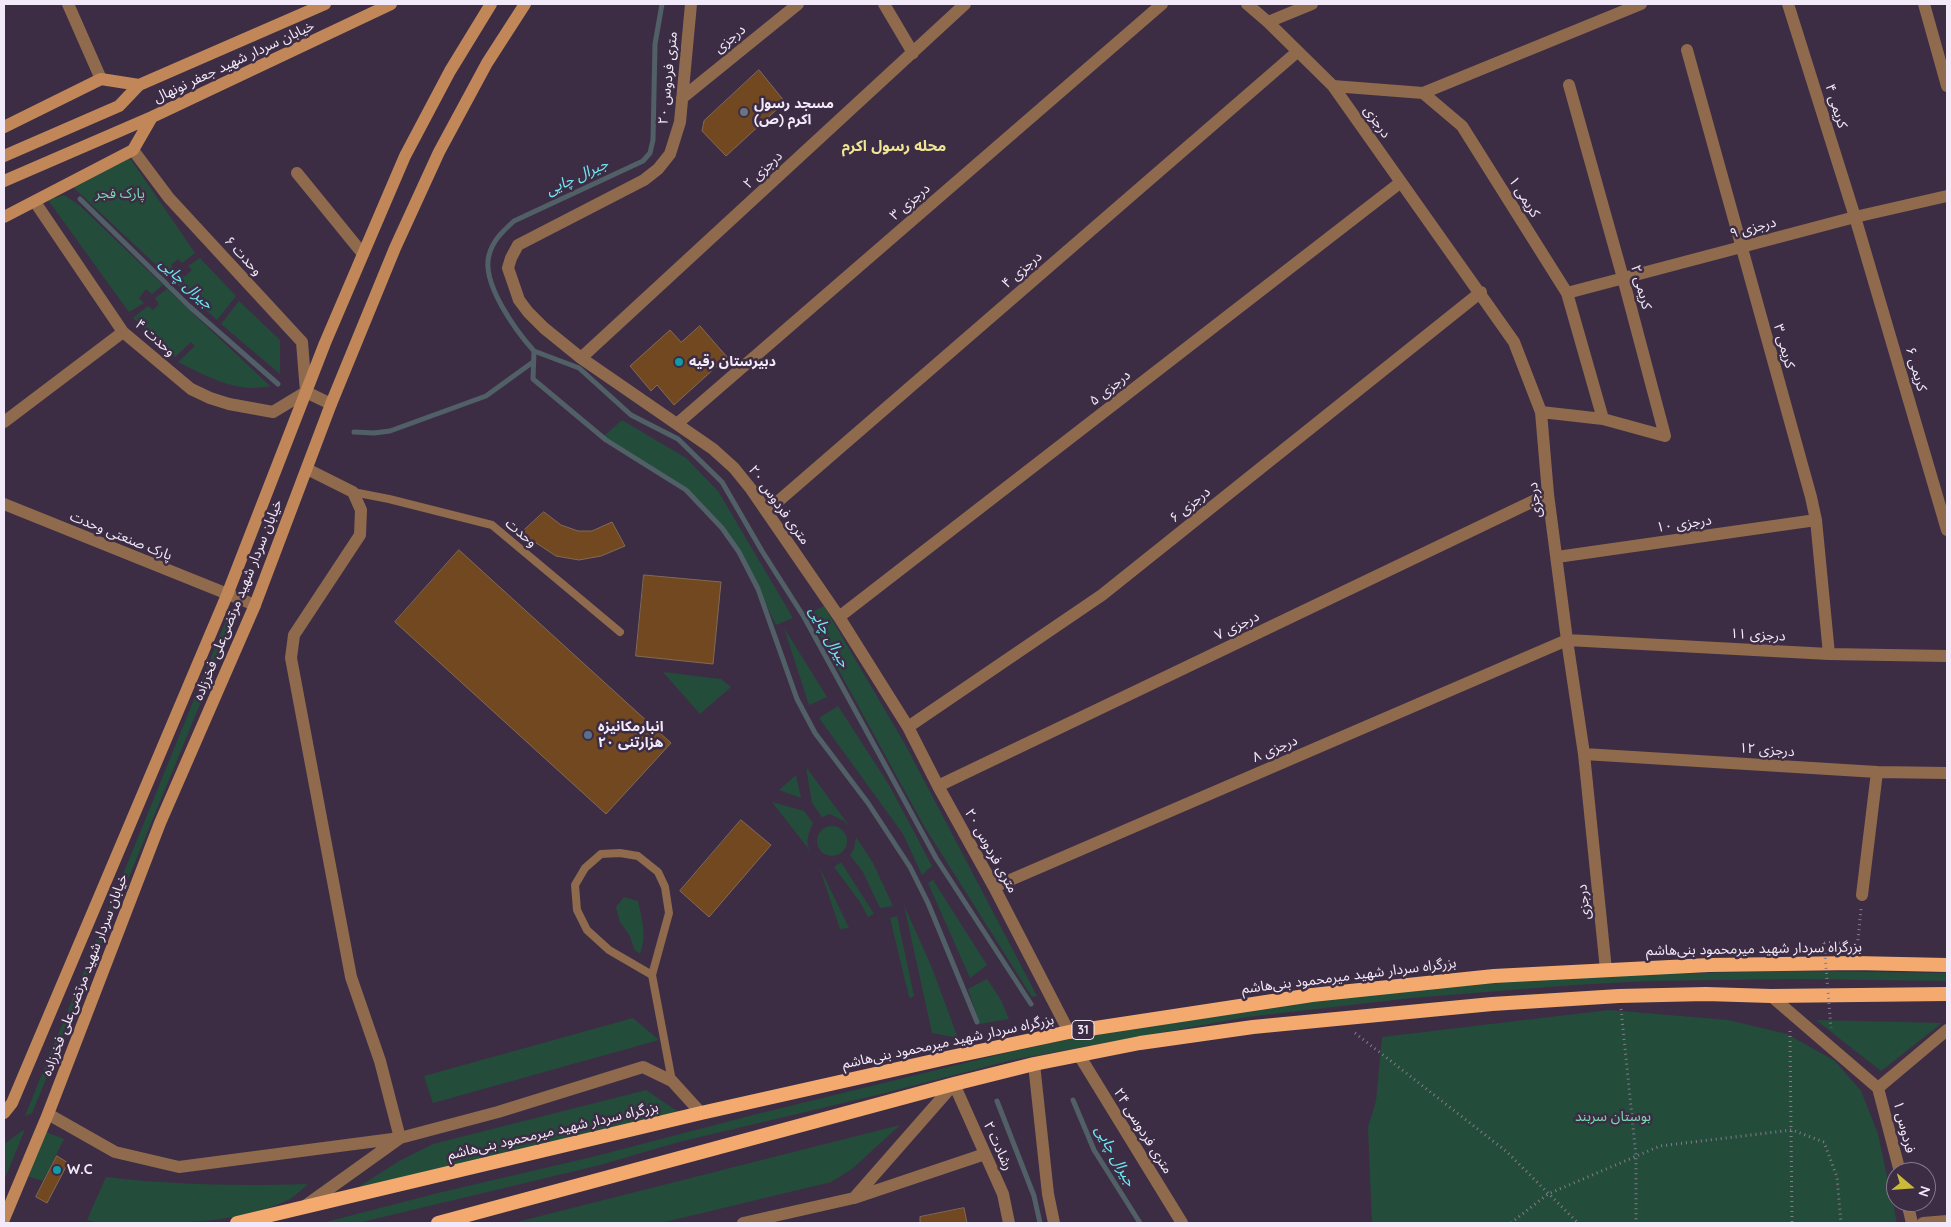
<!DOCTYPE html>
<html>
<head>
<meta charset="utf-8">
<style>
	body { margin:0 }
	#map { position:relative; width:1951px; height:1227px; overflow:hidden; background:#3c2d45; font-family:Quicksand,sans-serif }
	canvas { display:block }
	.frame { position:absolute; inset:0; border:5px solid #f3eaf9; pointer-events:none }
	.north { position:absolute; left:1886px; top:1162px; width:50px; height:50px; box-sizing:border-box; background:#3c2d45; border:1px solid #85798d; border-radius:50%; rotate:108deg; font-size:14px; font-weight:700; line-height:20px; text-align:center; color:#f3eaf9 }
	.north::after { content:''; display:block; margin:auto; width:18px; height:22px; background:#cbba39; clip-path:polygon(50% 0,100% 100%,50% 72%,0 100%) }
</style>
</head>
<body>
<div id="map">
<canvas width="1951" height="1227"></canvas>
<div class="frame"></div>
<div class="north">N</div>
</div>
<script>
const g = document.querySelector('canvas').getContext('2d');
g.lineJoin = 'round';
function paint(path, color) {
  g.fillStyle = color;
  g.fill(path, 'evenodd');
}
function stroke(path, color, width, dash) {
  g.strokeStyle = color;
  g.lineWidth = width;
  g.lineCap = dash ? 'butt' : 'round';
  g.setLineDash(dash || []);
  g.stroke(path);
}
function write(font, color, halo, rows, align = 'center') {
  g.font = font + ' Quicksand,"Noto Sans Arabic",sans-serif';
  g.lineWidth = 5;
  g.setLineDash([]);
  g.textBaseline = 'middle';
  g.strokeStyle = halo;
  g.fillStyle = color;
  for (const [text, x, y, turn = 0] of rows) {
    g.save();
    g.translate(x, y);
    g.rotate((+turn || 0) * Math.PI / 180);
    g.textAlign = isNaN(turn) ? turn : align;
    if (halo) g.strokeText(text, 0, 0);
    g.fillText(text, 0, 0);
    g.restore();
  }
}
paint(new Path2D(`
	M130,158L195,253L182,263L178,259L171,265L175,271L169,277L73,187Z
	M64,195L79,205L163,285L152,294L146,289L139,298L144,303L129,312L48,200Z
	M200,258L236,296L217,320L173,281L180,274L184,277L192,270L188,266Z
	M167,289L270,386C238,394 206,376 178,362L195,346L191,342L175,357L133,318L148,306L153,310L159,304L155,298Z
	M239,301L280,340V374L221,324Z
	M622,420L686,458L718,491L793,618L776,625L740,552L708,512L685,492L622,453L604,436Z
	M824,606L906,746L1037,996L1032,997L924,826L808,614Z
	M232,615L234,616L198,709L32,1113L25,1116L227,618Z
	M784,628L827,697L809,705Z
	M663,672L721,679L731,687L700,714Z
	M838,706L889,785L932,866L922,875L903,834L819,718Z
	M806,767L850,827L844,821L830,814L822,817L812,803Z
	M796,775L801,798L779,790Z
	M772,802L804,811L813,823C809,833 804,842 811,852Z
	M817 841a15 15 0 1 1 30 0a15 15 0 1 1-30 0Z
	M856,837L873,863L893,906L880,908L863,872L850,855L854,849Z
	M841,862L874,914L868,917L860,902L834,867Z
	M819,866L849,928L840,929Z
	M933,880L987,965L970,978L928,883Z
	M624,897L638,901C642,919 647,937 640,954L634,949L630,936L620,922L616,907Z
	M904,905L932,968L958,1038L932,1033Z
	M897,916L914,996L911,998L909,997L890,918Z
	M1794,971L1947,973V981L1795,979L1648,981L1574,985L1411,998L1247,1017L1012,1060L881,1094L679,1142L600,1165L358,1223H322L438,1193L596,1156L753,1115L1010,1052L1074,1038L1365,993L1514,980L1647,974Z
	M987,979L1001,1000L1009,1019L980,1024L968,989Z
	M1609,1010L1728,1020L1787,1034L1835,1061L1861,1091L1878,1134L1897,1223H1372L1368,1127L1376,1101L1382,1037Z
	M633,1018L659,1040L433,1103L424,1076Z
	M1816,1020L1942,1023L1881,1071Z
	M646,1090L686,1117L351,1192L399,1161L433,1144Z
	M900,1125L852,1169L831,1182L661,1223H513Z
	M25,1129L4,1181V1144Z
	M43,1131L64,1139L43,1181L24,1175Z
	M106,1177C173,1185 240,1186 308,1184C302,1189 296,1195 290,1199C234,1227 160,1223 98,1223L87,1220Z`), '#244c3b');
stroke(new Path2D(`
	M662,4L655,44L653,140L650,153L643,161L514,221C503,231 493,240 489,255C481,283 516,331 534,351L533,379L606,440L686,490L722,528L739,552L758,589L797,699L815,733L868,803L910,867L928,903L977,1022
	M80,199L189,306L278,384
	M534,351L579,368L631,415L678,439L722,482L762,551L804,617L936,858L1031,1004
	M354,432L374,433L390,431L486,396L533,362
	M1073,1100L1094,1150L1140,1223
	M997,1101L1034,1196L1040,1223`), '#516067', 5);
const building = new Path2D(`
	M759,70L785,102L726,156L702,131L704,121Z
	M700,326L727,357L674,405L657,385L651,391L630,366L670,330L681,342Z
	M544,512L561,525L578,531H592L612,522L625,546L601,556L579,560L556,556L521,533Z
	M459,550L671,743L606,814L395,622Z
	M644,575L721,582L713,664L636,656Z
	M741,820L771,845L709,917L680,891Z
	M57,1156L68,1163L47,1203L36,1197Z
	M964,1208L967,1223H920V1217Z`);
paint(building, '#724820');
stroke(building, '#836a54', 1);
stroke(new Path2D(`
	M1824,943L1834,942L1852,946
	M1857,950L1861,909
	M1621,1009L1636,1156V1223
	M1790,1031L1792,1223
	M1355,1033L1507,1152L1578,1223
	M1511,1223L1548,1194L1660,1146L1792,1130L1824,1142L1837,1177L1841,1223`), '#867a8e', 3, [1, 4]);
stroke(new Path2D(`
	M353,492L389,499L492,525L620,632
	M652,975L609,950L587,930L577,910L575,885L585,868L601,854L620,853L638,856L658,872L665,887L669,913L652,975L672,1081`), '#8f6a4d', 8);
stroke(new Path2D(`
	M68,4L101,79
	M691,4L680,122L670,154L658,169L644,180L518,245L511,258L508,268L519,300L528,312L544,328L581,358L713,449L734,468L751,489L839,617L908,727L938,786L994,887L1069,1032
	M884,4L913,53
	M1247,4L1268,22L1333,86L1514,342L1541,412L1548,494L1567,640L1584,754L1606,970
	M1788,4L1855,217L1947,530
	M1924,4L1947,86
	M1268,22L1312,4
	M1687,50L1811,497L1816,520L1829,654
	M1333,86L1423,93L1462,126L1567,293L1603,419
	M1423,93L1641,4
	M682,98L798,4
	M133,150L169,198L302,342L306,392
	M297,173L363,254
	M35,202L123,332L191,389L210,398L229,404L273,412L306,392
	M1567,293L1855,217L1947,196
	M581,358L965,4
	M306,392L331,404
	M1541,412L1603,419L1665,436L1623,278L1569,85
	M4,422L123,332
	M678,423L1162,4
	M4,504L255,605
	M767,511L1297,52
	M1557,557L1816,520
	M839,617L1401,182
	M908,727L1102,595L1481,292
	M1584,754L1877,772L1947,773
	M938,786L1548,494
	M994,887L1567,640L1829,654L1947,656
	M1862,895L1877,772
	M1771,996L1878,1088
	M1079,1055L1182,1223
	M1034,1064L1048,1194L1054,1223
	M1878,1088L1947,1030
	M1878,1088L1900,1172
	M48,1114L115,1152L179,1167L400,1138L498,1112L643,1067L672,1081L701,1113
	M854,1198L985,1154
	M1907,1202L1912,1223
	M305,1206L400,1138L380,1061L351,977L291,658L294,635L360,535L361,510L353,492L307,469
	M743,1223L854,1198L954,1084L1003,1194L1009,1223
	M1923,1223L1947,1221`), '#8f6a4d', 12);
stroke(new Path2D(`
	M4,127L101,79L139,85
	M4,156L119,106L139,85L325,4
	M4,181L152,117L391,4
	M4,217L133,150L152,117
	M4,1113L12,1103L227,595L325,343L405,156L450,71L491,4
	M4,1219L48,1114L160,823L255,605L331,404L395,248L439,152L487,63L525,4`), '#c18758', 12);
stroke(new Path2D(`
	M237,1223L701,1113L951,1057L1069,1032L1135,1022L1312,995L1494,976L1709,965L1855,963L1947,965
	M438,1223L954,1084L1034,1064L1140,1043L1253,1027L1492,1004L1619,996L1706,994L1771,996L1947,994`), '#f4aa6e', 14);
stroke(new Path2D(`
	M1824,943L1831,1028`), '#867a8e', 3, [1, 4]);
for (const [x, y, r, color] of [
	[744,112,5,"#6b7280"],
	[679,362,5,"#0f9aa8"],
	[588,735,5,"#5c6f8a"],
	[57,1170,5,"#0f9aa8"]
]) {
  const dot = new Path2D();
  dot.arc(x, y, r, 0, 2 * Math.PI);
  g.fillStyle = color;
  g.fill(dot);
  stroke(dot, '#3c2d45', 2);
}
for (const [x, y, w] of [
	[1083,1030,22]
]) {
  const box = new Path2D();
  box.roundRect(x - w / 2, y - 9.5, w, 19, 4);
  g.fillStyle = '#3c2d45';
  g.fill(box);
  stroke(box, '#f3eaf9', 1);
}
write('bold 12px', '#f3eaf9', null, [
	["31",1083,1030]
]);
write('14px', '#f3eaf9', '#3c2d45', [
	["درجزی",730,39,-39],
	["خیابان سردار شهید جعفر نونهال",234,62,-25],
	["۲۰ متری فردوس",668,78,-84],
	["کریمی ۴",1836,106,73],
	["درجزی",1377,122,55],
	["درجزی ۲",763,170,-43],
	["کریمی ۱",1524,197,58],
	["درجزی ۳",910,202,-41],
	["درجزی ۹",1753,228,-15],
	["وحدت ۶",243,256,47],
	["درجزی ۴",1022,270,-41],
	["کریمی ۲",1641,287,75],
	["وحدت ۴",155,338,41],
	["کریمی ۳",1784,346,74],
	["کریمی ۶",1916,369,74],
	["درجزی ۵",1110,388,-38],
	["درجزی",1535,500,-97],
	["۲۰ متری فردوس",779,505,54],
	["درجزی ۶",1190,505,-39],
	["درجزی ۱۰",1684,524,-8],
	["وحدت",521,533,40],
	["پارک صنعتی وحدت",121,536,22],
	["خیابان سردار شهید مرتضی‌علی فخرزاده",238,600,-68],
	["درجزی ۷",1237,626,-26],
	["درجزی ۱۱",1758,635,3],
	["درجزی ۸",1275,749,-23],
	["درجزی ۱۲",1767,750,4],
	["۲۰ متری فردوس",991,851,61],
	["درجزی",1584,902,-96],
	["بزرگراه سردار شهید میرمحمود بنی‌هاشم",1754,949,-1],
	["خیابان سردار شهید مرتضی‌علی فخرزاده",85,975,-69],
	["بزرگراه سردار شهید میرمحمود بنی‌هاشم",1349,976,-7],
	["بزرگراه سردار شهید میرمحمود بنی‌هاشم",948,1042,-12],
	["فردوس ۱",1904,1127,76],
	["بزرگراه سردار شهید میرمحمود بنی‌هاشم",553,1131,-13],
	["۲۴ متری فردوسی",1143,1131,58],
	["رشادت ۲",998,1146,66]
]);
write('bold 14px', '#f3eaf9', '#3c2d45', [
	["مسجد رسول",754,104],
	["اکرم (ص)",754,120],
	["دبیرستان رقیه",689,362],
	["انبارمکانیزه",598,727],
	["۲۰ هزارتنی",598,743],
	["W.C",67,1170]
], 'left');
write('14px', '#79d8ae', '#3c2d45', [
	["پارک فجر",120,194],
	["بوستان سربند",1613,1117]
]);
write('bold 15px', '#efe595', '#3c2d45', [
	["محله رسول اکرم",894,146]
]);
write('italic 15px', '#70e9f4', '#3c2d45', [
	["جیرال چایی",577,177,-25],
	["جیرال چایی",186,284,43],
	["جیرال چایی",829,637,61],
	["جیرال چایی",1115,1156,61]
]);
</script>
</body>
</html>
